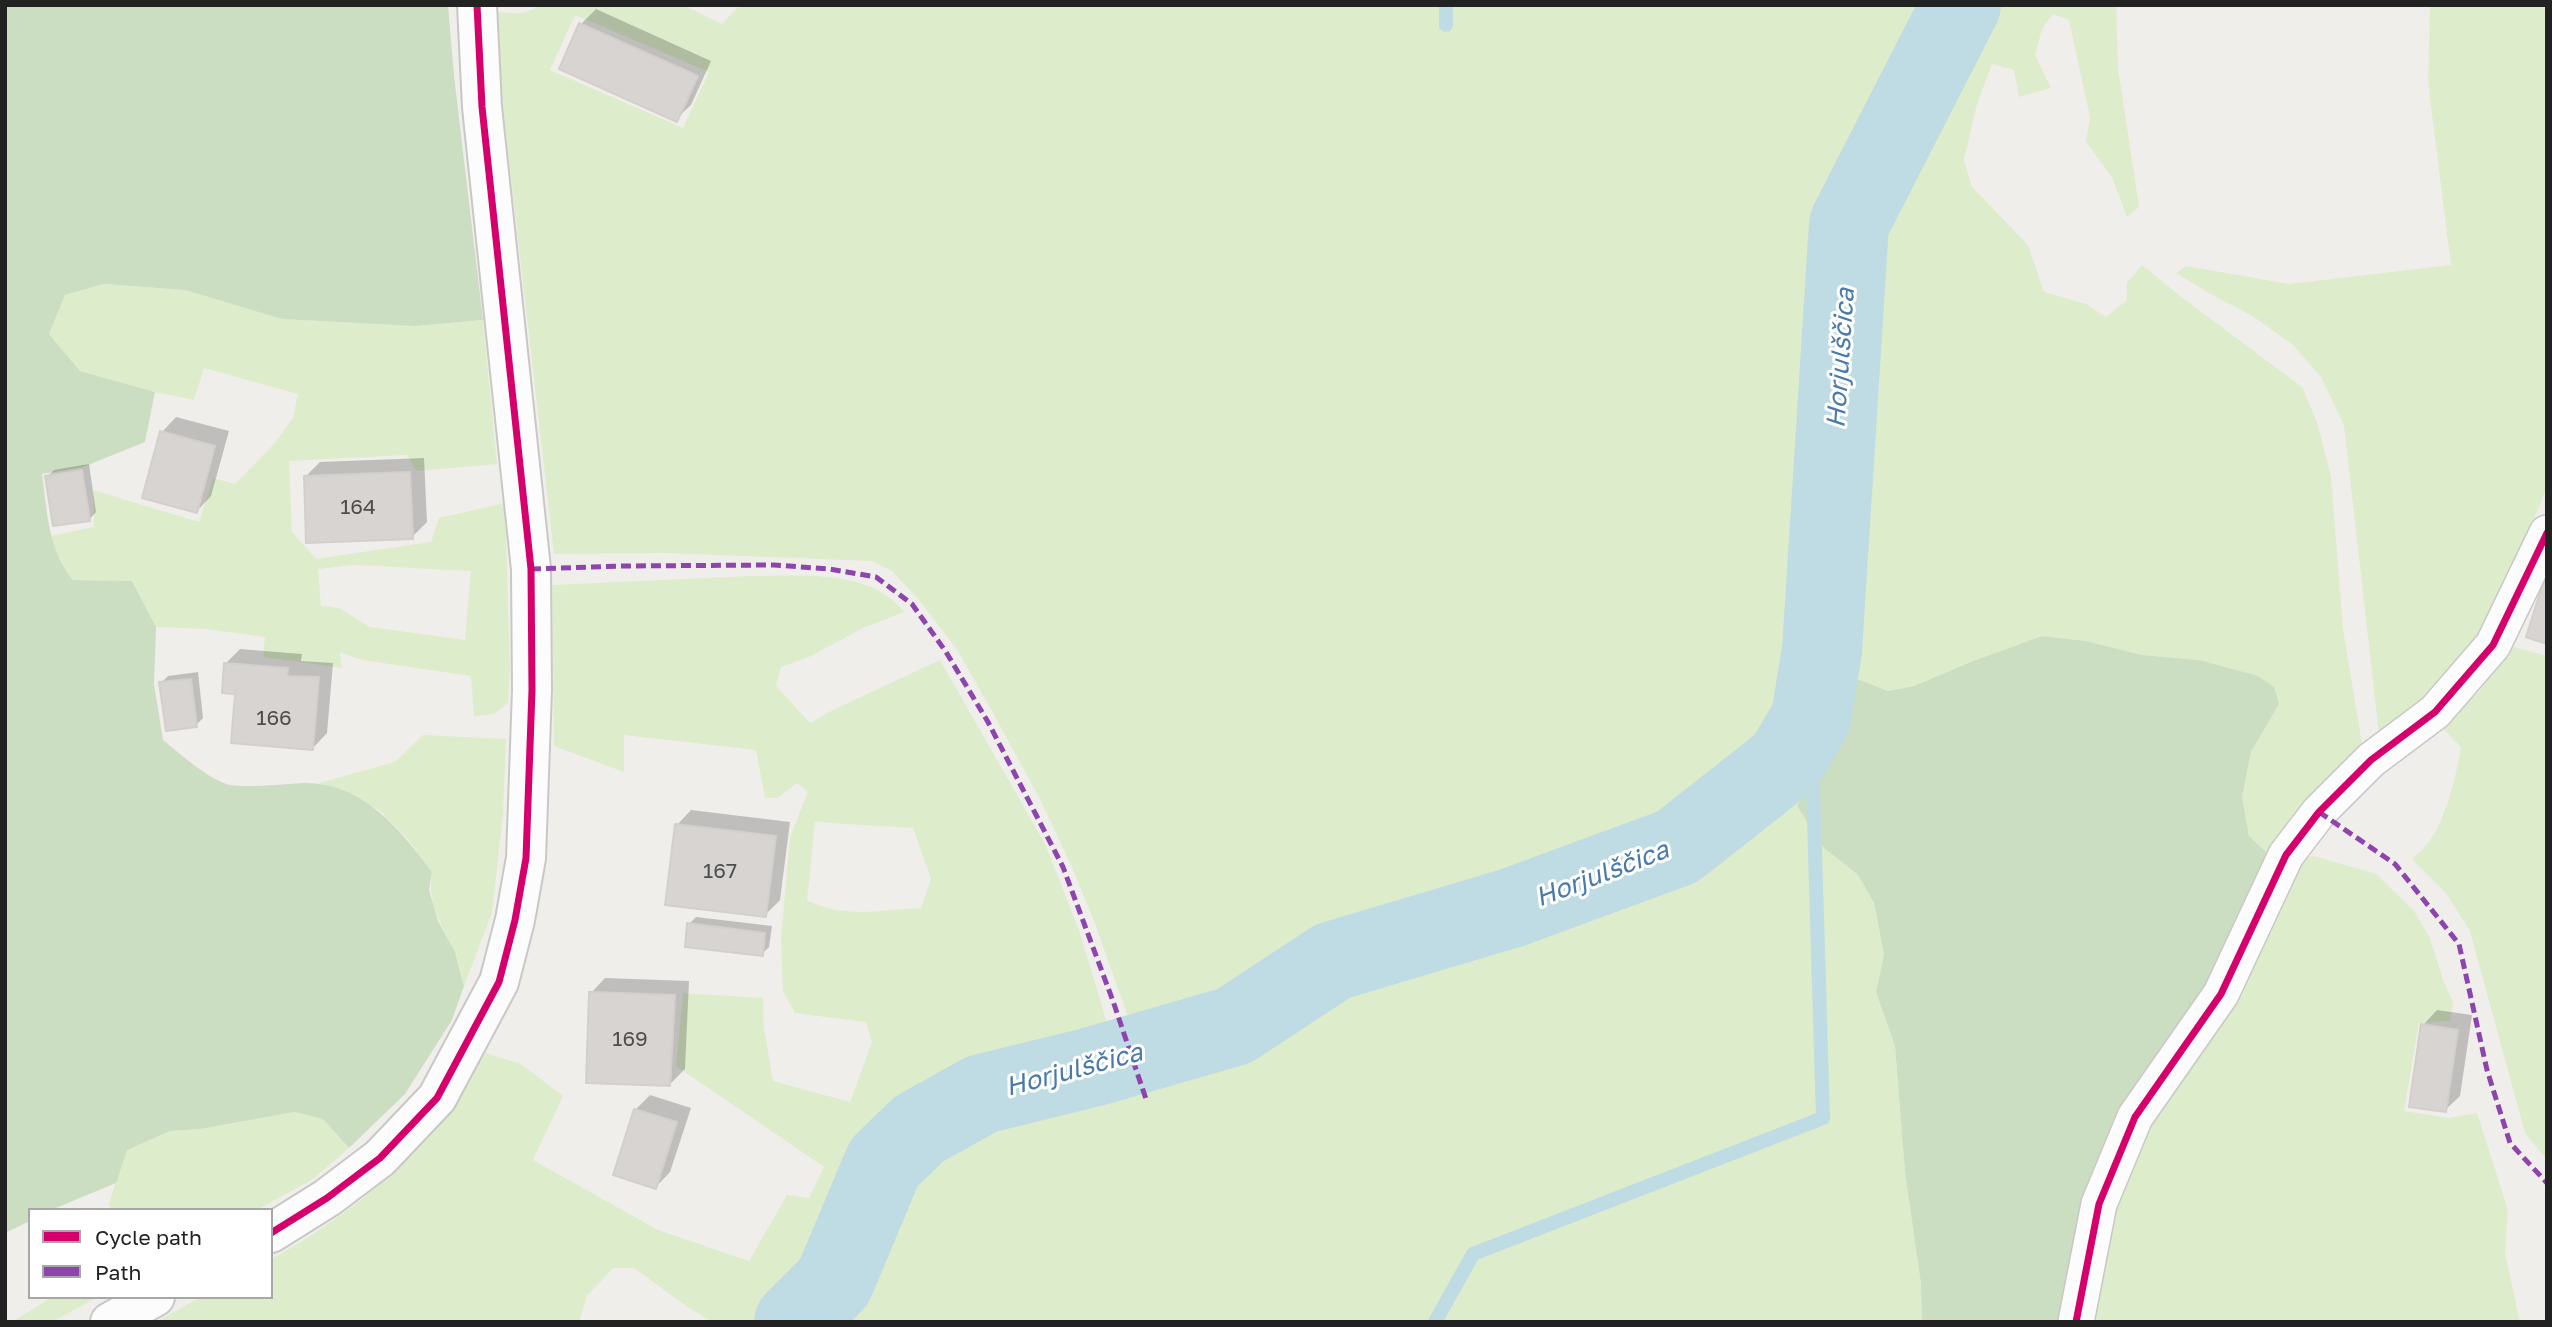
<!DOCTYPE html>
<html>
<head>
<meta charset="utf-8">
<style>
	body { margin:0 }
	#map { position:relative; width:2552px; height:1327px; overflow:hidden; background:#f0eeeb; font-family:"Golos Text",sans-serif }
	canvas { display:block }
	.frame { position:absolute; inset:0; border:7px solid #222; pointer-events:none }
	.legend { position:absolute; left:28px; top:1208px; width:245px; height:91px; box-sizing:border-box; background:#fff; border:2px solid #a7a7a7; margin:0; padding:9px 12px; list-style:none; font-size:21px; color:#222 }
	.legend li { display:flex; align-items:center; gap:14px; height:35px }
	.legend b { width:35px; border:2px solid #a7a7a7 }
</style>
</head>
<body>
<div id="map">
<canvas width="2552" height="1327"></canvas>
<div class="frame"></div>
<ul class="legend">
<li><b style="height:9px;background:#d6006c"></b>Cycle path</li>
<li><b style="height:9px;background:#8e44ad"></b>Path</li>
</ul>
</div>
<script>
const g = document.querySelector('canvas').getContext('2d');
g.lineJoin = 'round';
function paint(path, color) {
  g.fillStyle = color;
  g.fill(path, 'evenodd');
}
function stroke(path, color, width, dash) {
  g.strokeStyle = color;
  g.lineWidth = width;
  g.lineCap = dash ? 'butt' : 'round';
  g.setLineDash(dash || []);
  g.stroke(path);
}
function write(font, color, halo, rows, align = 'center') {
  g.font = font + ' "Golos Text",sans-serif';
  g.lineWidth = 6;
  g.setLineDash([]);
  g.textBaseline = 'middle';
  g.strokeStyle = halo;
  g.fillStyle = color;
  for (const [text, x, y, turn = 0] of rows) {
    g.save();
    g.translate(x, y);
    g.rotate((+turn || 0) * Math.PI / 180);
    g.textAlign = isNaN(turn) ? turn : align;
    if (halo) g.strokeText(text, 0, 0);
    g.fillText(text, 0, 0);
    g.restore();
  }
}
paint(new Path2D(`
	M539,5H683L722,24L740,5H1942L1939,18L1913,75L1898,121L1881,154L1882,170L1890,180L1907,186L1915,153L1941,98L1972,5H2116L2118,67L2139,207L2127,217L2112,177L2086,142L2090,117L2069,20L2053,14L2042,29L2035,55L2051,88L2019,97L2014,70L1992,64L1977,104L1964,160L1972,187L2028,245L2044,292L2086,304L2106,317L2127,300V283L2142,265L2180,296L2302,387L2317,422L2331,476L2343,629L2362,744L2296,815L2268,854L2249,836L2242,797L2251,752L2279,704L2199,660L2142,655L2086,641L2042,636L1973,661L1914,686L1888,691L1842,673L1839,731L1797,806L1824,848L1858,875L1874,903L1884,954L1876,992L1895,1046L1905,1172L1921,1284L1922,1322H824L854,1278L868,1245L917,1159L968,1122L1011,1100L1129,1093L1149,1087L1206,1060L1346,980L1467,935L1648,896L1666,886L1635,836L1556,871L1461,892L1383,916L1301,958L1229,1002L1136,1039L1094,921L1071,865L1040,799L992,711L956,648L919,600L892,571L872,561L665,553L554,554L492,11C508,13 526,17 539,5ZM575,15L709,72L683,128L550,70Z
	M2430,5H2547V487L2495,614L2472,656L2406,720L2379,735L2344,425L2321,377L2292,344L2254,317L2209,293L2176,273L2186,266L2289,284L2451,265L2428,82Z
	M104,284L185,290L282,319L415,326L483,320L497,464L416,471L407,455L289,461L292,532L316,559L431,542L439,518L505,503L510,668L508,703L494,714L474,716L471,676L362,660L340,652L342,668L263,657L265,637L206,629L156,627L132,581L73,580L60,565L51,536L94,527L93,490L199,522L213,478L235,484L274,444L293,418L298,394L204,368L194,400L155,392L80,371L49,334L65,295ZM353,565L471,571L465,640L370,627L339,608L321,606L318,569Z
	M750,576C799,576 871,568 904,612L863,628L809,657L781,667L776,686L810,723L831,711L940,660L1045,844L1079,930L1113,1043L1044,1055L956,1075L906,1110L860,1172L829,1230L792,1283L760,1322H713L689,1308L634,1268H613L587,1296L579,1322H156L201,1297H271V1259C328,1228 380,1189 424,1141C447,1114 466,1082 486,1053L521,1064L563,1096L533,1160L658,1230L749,1261L787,1195L809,1198L824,1167L676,1066L683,993L763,998L764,1028L773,1081L850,1102L872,1042L866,1022L795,1013L783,991L781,939L790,837L808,792L797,783L778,798H765L756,750L624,735V772L554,746L552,585ZM815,822L913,828L931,879L921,908C883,910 842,919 807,900Z
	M2510,646L2547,656V1160L2525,1133L2470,931L2446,893L2412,859C2417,854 2424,849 2428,843C2446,819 2456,777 2461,747L2440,726L2480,691Z
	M423,735L506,739L503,815L492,913L464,986C461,974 459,960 453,949C440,921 427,904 432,872L406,837L379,810L319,783L395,762Z
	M2314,856L2376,874L2414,911L2430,938L2443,980L2453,1002L2450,1021L2419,1023L2404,1111L2449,1118L2477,1113L2508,1210L2505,1253L2520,1322H2091L2116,1203L2147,1122L2239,997L2298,859Z
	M294,1112L323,1119L349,1148L313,1179L257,1210H111L109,1204L126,1150L170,1131L200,1129Z
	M52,1297H98L52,1322H12Z`), '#ddeccb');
paint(new Path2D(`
	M5,5H448L454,76L483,320L415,326L282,319L185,290L104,284L65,295L49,334L80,371L155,392L145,442L83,467L42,474C47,510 48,551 73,580L132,581L156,627L154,684L163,740C179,753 209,780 230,785C245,788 287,784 305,783C363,783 401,830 432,872L429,890L438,921L455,952L464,986L452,1020L405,1094L349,1148L323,1119L294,1112L200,1129L170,1131L127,1150L116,1183L51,1210H30V1221L5,1233Z
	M2042,636L2086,641L2142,655L2199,660L2258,676L2274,687L2279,704L2251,752L2242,797L2249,836L2268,854L2060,1322H1922L1921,1284L1905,1172L1895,1046L1876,992L1884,954L1874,903L1858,875L1824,848L1797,806L1839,731L1842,673L1888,691L1914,686L1973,661Z`), '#cbdec1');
paint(new Path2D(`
	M596,9L711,61L691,105L676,119L581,24Z
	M176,417L229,431L211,496L197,511L162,432Z
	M424,458L427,522L412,537L305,477L320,462Z
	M89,464L96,512L89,520L47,477L54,470Z
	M240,649L302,654L301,661L333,663L327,733L313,748L237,692L225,664Z
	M198,672L203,718L196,725L161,683L168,676Z
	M691,810L790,822L780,900L765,915L677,825Z
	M696,917L772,926L769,947L762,954L689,924Z
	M605,978L689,981L685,1069L670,1084L591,993Z
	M2437,1010L2472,1015L2460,1096L2445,1110L2423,1025Z
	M650,1095L691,1108L670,1172L656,1187L635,1110Z`), '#0003');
stroke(new Path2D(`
	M1446,25V5
	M1435,1322L1473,1254L1823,1118L1811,718`), '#bfdbe3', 14);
stroke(new Path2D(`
	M794,1322L834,1282L884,1163L919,1129L982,1094L1092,1067L1234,1026L1333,961L1511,908L1677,847L1785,762L1811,718L1822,650L1849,224L1961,5`), '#bfdbe3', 80);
const building = new Path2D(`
	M579,23L698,76L677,122L559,69Z
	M160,431L215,446L197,513L142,498Z
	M82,470L90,521L53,526L45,476Z
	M410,472L413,539L306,543L304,476Z
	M2544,580H2547V644L2526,637Z
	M224,663L288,668L287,676L319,677L313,750L231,743L235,694L222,693Z
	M191,679L197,727L166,731L159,682Z
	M675,824L776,836L766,917L665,905Z
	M687,923L765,933L763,956L685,947Z
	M589,992L675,995L670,1086L586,1083Z
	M2421,1024L2458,1030L2446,1112L2409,1107Z
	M634,1109L677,1122L656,1189L613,1175Z`);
paint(building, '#d7d4d2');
stroke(building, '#d3d0cc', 2);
const minor = new Path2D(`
	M2076,1322L2099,1204L2135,1117L2221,994L2286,855L2319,812L2371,760L2435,712L2493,645L2547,533`);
const tertiary = new Path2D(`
	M271,1233L327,1198L380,1158L437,1098L499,982L515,920L526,858L532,690L531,569L482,107L477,5
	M110,1322L155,1297`);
stroke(minor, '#c9c8c7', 38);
stroke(tertiary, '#c9c8c7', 42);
stroke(minor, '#fdfcfc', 35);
stroke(tertiary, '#fdfcfc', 38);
stroke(new Path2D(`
	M531,569L620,566L774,565L829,569L876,577L912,604L946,652L988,722L1063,867L1113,1001L1147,1102
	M2319,812L2395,864L2459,944L2487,1070L2510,1143L2547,1183`), '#8e44ad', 5, [10, 5]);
stroke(new Path2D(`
	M271,1233L327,1198L380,1158L437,1098L499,982L515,920L526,858L532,690L531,569L482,107L477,5
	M2076,1322L2099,1204L2135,1117L2221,994L2286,855L2319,812L2371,760L2435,712L2493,645L2547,533`), '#d6006c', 7);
write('21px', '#4f4e4e', null, [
	["164",358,507],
	["166",274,718],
	["167",720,871],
	["169",630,1039]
]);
write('italic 26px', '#4a7aab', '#fff', [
	["Horjulščica",1841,358,-86],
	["Horjulščica",1602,874,-21],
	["Horjulščica",1074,1070,-15]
]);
</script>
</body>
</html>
